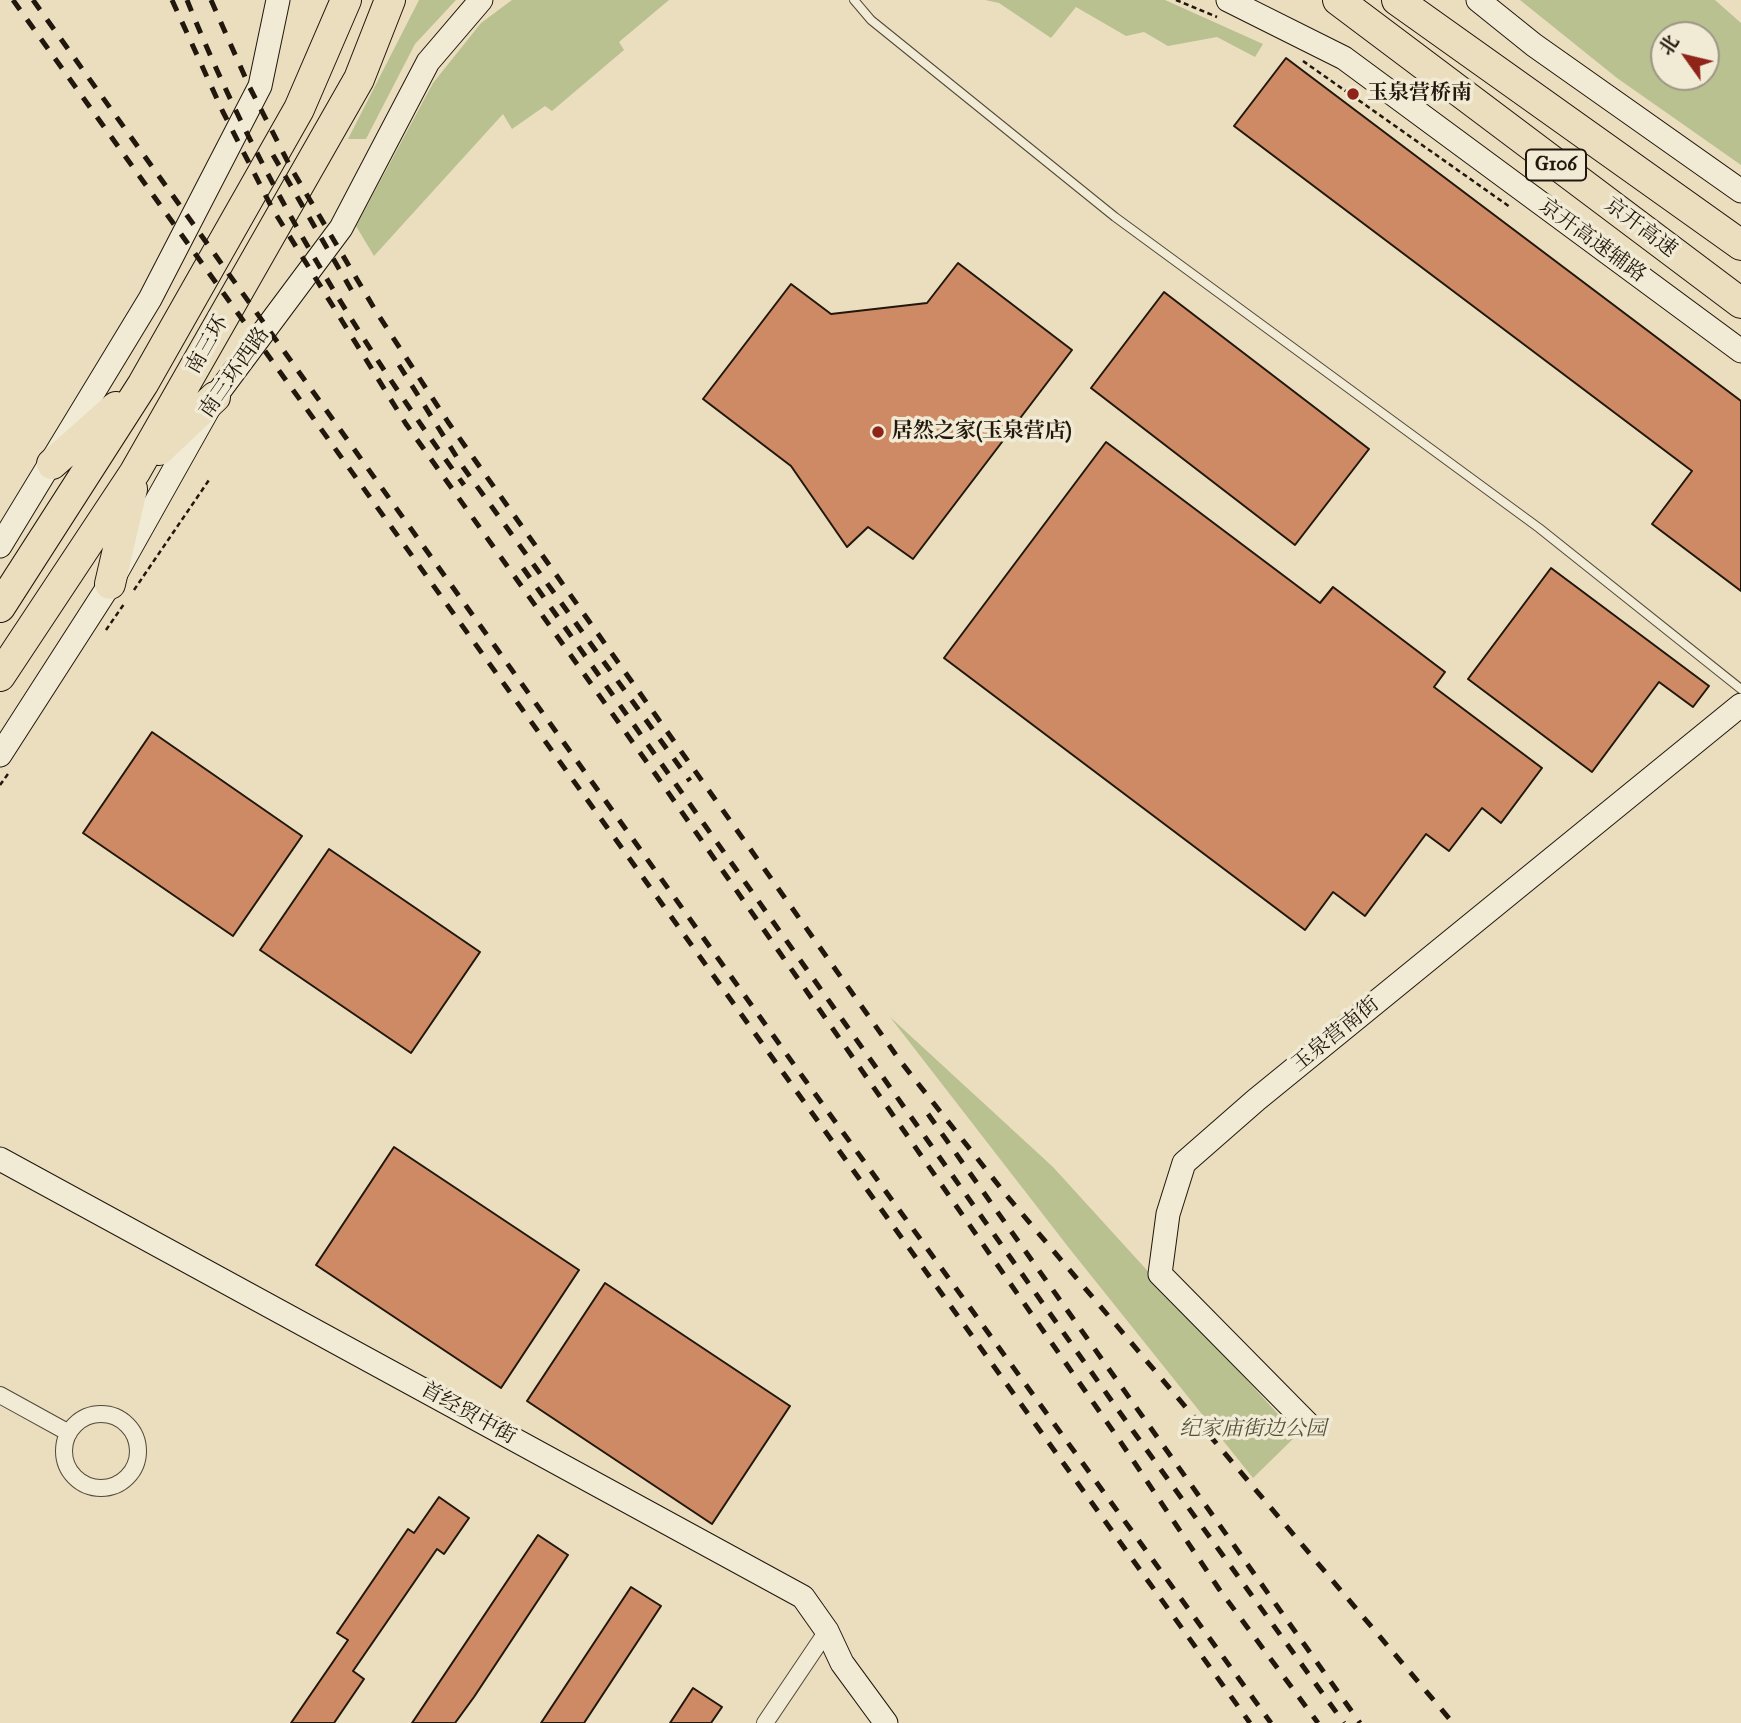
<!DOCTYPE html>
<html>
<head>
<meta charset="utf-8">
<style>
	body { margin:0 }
	#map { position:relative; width:1741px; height:1723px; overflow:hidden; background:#eadebf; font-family:"IM FELL Great Primer","Noto Serif SC",serif }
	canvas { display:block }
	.north { position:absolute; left:1650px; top:21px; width:70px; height:70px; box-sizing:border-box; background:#f1ead5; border:2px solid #9e9685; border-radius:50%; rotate:304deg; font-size:19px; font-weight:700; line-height:28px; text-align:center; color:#21170c }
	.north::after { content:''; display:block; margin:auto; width:24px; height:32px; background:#8f2418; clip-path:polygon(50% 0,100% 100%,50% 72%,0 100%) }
</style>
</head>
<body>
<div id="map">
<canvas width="1741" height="1723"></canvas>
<div class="north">北</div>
</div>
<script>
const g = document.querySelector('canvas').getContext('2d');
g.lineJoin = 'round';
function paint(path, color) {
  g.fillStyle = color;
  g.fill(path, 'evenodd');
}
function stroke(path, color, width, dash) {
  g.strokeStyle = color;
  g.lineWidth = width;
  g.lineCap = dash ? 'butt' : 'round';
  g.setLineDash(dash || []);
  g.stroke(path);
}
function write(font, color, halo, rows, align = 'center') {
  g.font = font + ' "IM FELL Great Primer","Noto Serif SC",serif';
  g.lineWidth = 7;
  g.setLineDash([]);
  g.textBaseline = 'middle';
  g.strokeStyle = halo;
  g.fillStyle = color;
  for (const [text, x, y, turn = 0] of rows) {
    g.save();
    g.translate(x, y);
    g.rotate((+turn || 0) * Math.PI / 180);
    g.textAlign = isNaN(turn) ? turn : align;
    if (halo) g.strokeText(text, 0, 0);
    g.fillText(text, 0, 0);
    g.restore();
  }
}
paint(new Path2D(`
	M419,0H456L415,44L366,139H348Z
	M512,0H669L619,42L624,50L552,111L545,106L512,129L503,114L374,256L356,226L433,83L481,23Z
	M985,0H1165L1263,44L1255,57L1217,37L1168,46L1144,32L1126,36L1076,7L1051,38L999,3Z
	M1520,0H1715L1741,23V165L1617,78ZM1664,35H1706V77H1664Z
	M890,1017L1053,1167L1297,1435L1253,1478L1069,1248Z`), '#b9c190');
const building = new Path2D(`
	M1286,58L1741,401V591L1652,524L1692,471L1234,126Z
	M958,263L1072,350L913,559L868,527L847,547L791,466L703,399L791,284L831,314L927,303Z
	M1164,292L1369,449L1295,545L1091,388Z
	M1106,442L1320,603L1333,587L1445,672L1434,687L1542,768L1501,823L1482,808L1449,851L1426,834L1365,916L1333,892L1305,930L944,658Z
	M1551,568L1709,686L1693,707L1659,682L1592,772L1468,679Z
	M152,732L302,836L233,936L83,833Z
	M329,849L480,952L411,1053L260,950Z
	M394,1147L579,1270L501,1388L316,1265Z
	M605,1283L790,1406L712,1524L527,1401Z
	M439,1497L469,1518L444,1554L437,1549L353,1671L364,1679L334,1723H291L348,1640L337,1633L408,1529L414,1533Z
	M538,1535L568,1555L474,1697L455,1723H412Z
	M631,1587L661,1606L584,1723H541Z
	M693,1688L722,1707L711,1723H670Z`);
paint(building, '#cd8a65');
stroke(building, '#21170c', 2);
const lane = new Path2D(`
	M854,0L871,20L1115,217L1539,528L1741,689`);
const street = new Path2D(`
	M0,1395L69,1433
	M64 1451a37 37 0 1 1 74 0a37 37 0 1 1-74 0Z
	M765,1723L827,1631`);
const secondary = new Path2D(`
	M1228,0L1344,58L1741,351
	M1478,0L1534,45L1741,191
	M0,546L150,299L260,86L278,0
	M0,755L110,584L215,397L341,228L428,62L481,0
	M0,1159L803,1597L827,1631L842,1663L886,1723
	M1308,1424L1160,1274L1168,1214L1184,1163L1256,1100L1741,705`);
const highway = new Path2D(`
	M1338,0L1741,303
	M1397,0L1741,245
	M159,450L215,397
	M52,464L116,407
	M110,584L132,489
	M0,607L143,384L299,109L346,0
	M0,676L135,472L359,79L390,0`);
stroke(lane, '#534939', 10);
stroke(street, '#534939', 18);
stroke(secondary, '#21170c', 25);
stroke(highway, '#21170c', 32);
stroke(new Path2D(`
	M1176,0L1217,17
	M1303,61L1510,207
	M134,590L209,480
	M106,630L124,604
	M0,785L8,774`), '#21170c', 2.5, [5, 3.5]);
stroke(lane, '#f1ead5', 8);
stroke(street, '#f1ead5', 16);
stroke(secondary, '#f1ead5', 23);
stroke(highway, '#eadebf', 30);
stroke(new Path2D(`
	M13,0L1250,1723
	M33,0L805,1080L1271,1723
	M172,0L223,112L272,208L406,424L656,775L1120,1441L1219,1589L1318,1723
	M187,0C256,172 355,336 464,485
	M211,0L249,86L291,168L377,313L448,422L901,1062L1007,1196L1453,1723
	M273,155L352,291
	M399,365L463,467L690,781
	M523,568L1133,1431L1344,1723
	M928,1114L1360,1723`), '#21170c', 5, [12, 12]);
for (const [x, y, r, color] of [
	[1353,94,7,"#8f2418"],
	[878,432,7,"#8f2418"]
]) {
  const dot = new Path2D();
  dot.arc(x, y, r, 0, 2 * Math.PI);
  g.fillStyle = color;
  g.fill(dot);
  stroke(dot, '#f1ead5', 2.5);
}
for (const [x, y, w] of [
	[1556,165,60]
]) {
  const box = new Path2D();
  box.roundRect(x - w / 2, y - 15.5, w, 31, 5);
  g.fillStyle = '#f1ead5';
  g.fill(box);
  stroke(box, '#21170c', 2);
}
write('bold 19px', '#21170c', null, [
	["G106",1556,165]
]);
write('bold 21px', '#21170c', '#f1ead5', [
	["玉泉营桥南",1367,94],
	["居然之家(玉泉营店)",892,432]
], 'left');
write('21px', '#21170c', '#f1ead5', [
	["京开高速",1640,228,37],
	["京开高速辅路",1592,241,36],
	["南三环",208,345,-60],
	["南三环西路",235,373,-55],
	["玉泉营南街",1336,1035,-39],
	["首经贸中街",468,1414,29]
]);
write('italic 21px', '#56523a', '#f1ead5', [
	["纪家庙街边公园",1253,1430]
]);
</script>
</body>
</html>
